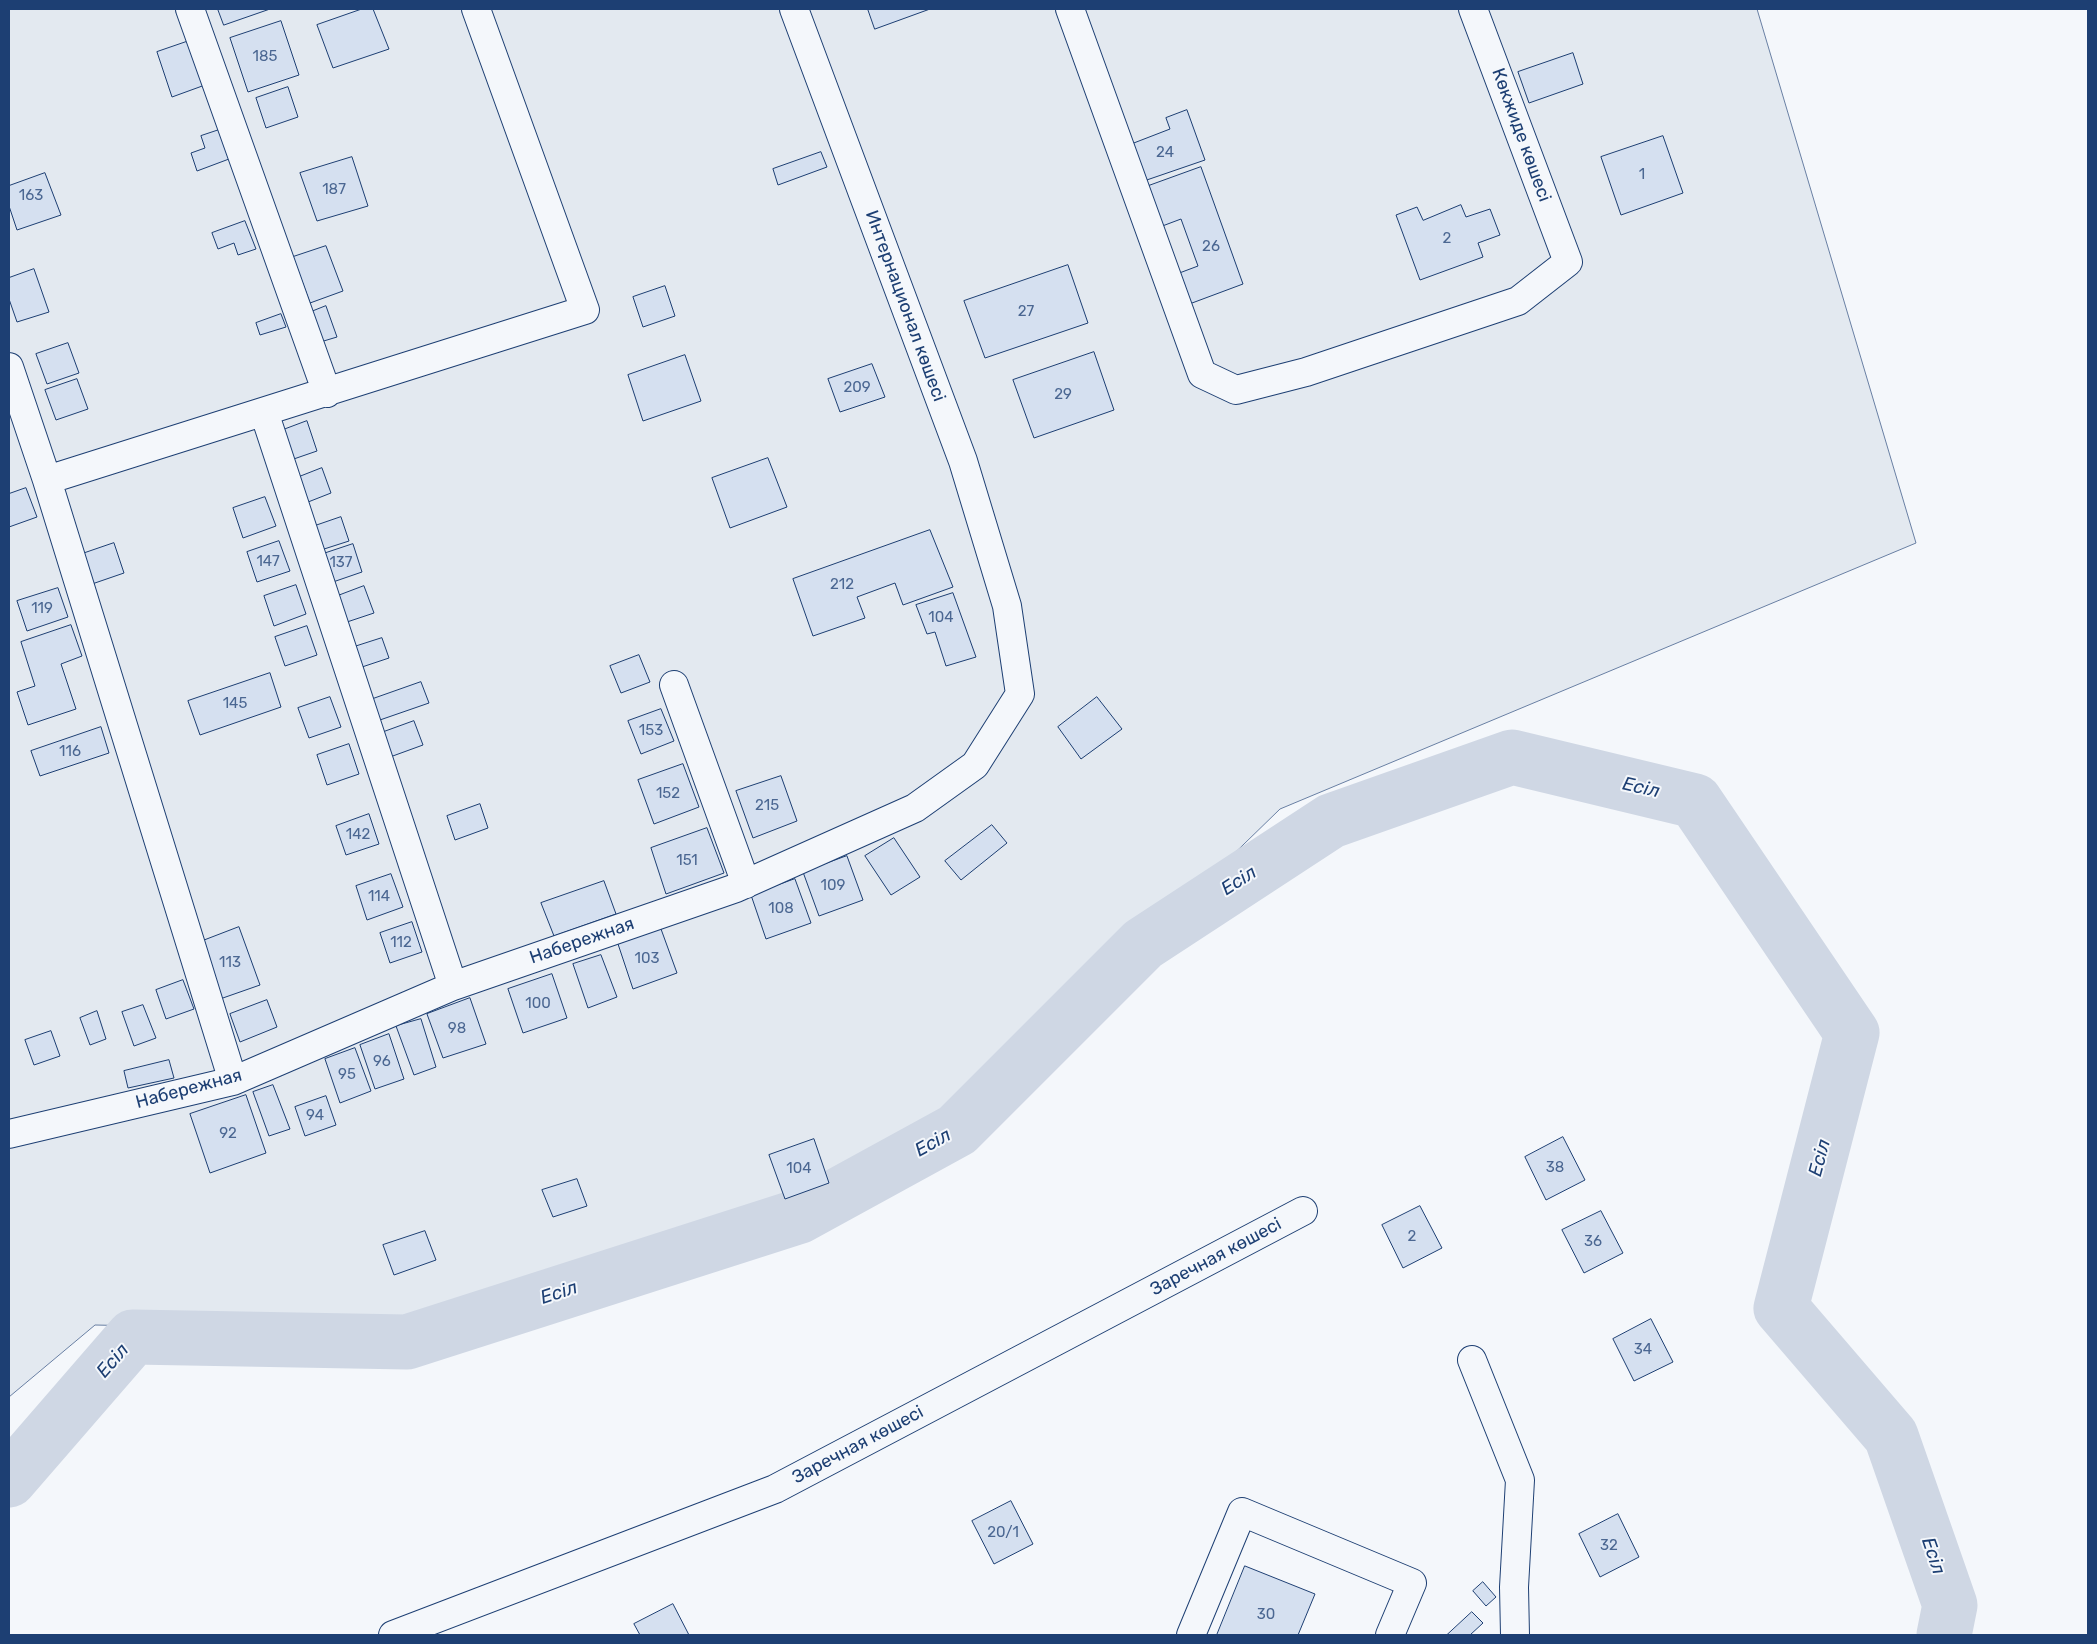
<!DOCTYPE html>
<html>
<head>
<meta charset="utf-8">
<style>
	body { margin:0 }
	#map { position:relative; width:2097px; height:1644px; overflow:hidden; background:#f4f7fb; font-family:Rubik,sans-serif }
	canvas { display:block }
	.frame { position:absolute; inset:0; border:10px solid #1d3f73; pointer-events:none }
</style>
</head>
<body>
<div id="map">
<canvas width="2097" height="1644"></canvas>
<div class="frame"></div>
</div>
<script>
const g = document.querySelector('canvas').getContext('2d');
g.lineJoin = 'round';
function paint(path, color) {
  g.fillStyle = color;
  g.fill(path, 'evenodd');
}
function stroke(path, color, width, dash) {
  g.strokeStyle = color;
  g.lineWidth = width;
  g.lineCap = dash ? 'butt' : 'round';
  g.setLineDash(dash || []);
  g.stroke(path);
}
function write(font, color, halo, rows, align = 'center') {
  g.font = font + ' Rubik,sans-serif';
  g.lineWidth = 4;
  g.setLineDash([]);
  g.textBaseline = 'middle';
  g.strokeStyle = halo;
  g.fillStyle = color;
  for (const [text, x, y, turn = 0] of rows) {
    g.save();
    g.translate(x, y);
    g.rotate((+turn || 0) * Math.PI / 180);
    g.textAlign = isNaN(turn) ? turn : align;
    if (halo) g.strokeText(text, 0, 0);
    g.fillText(text, 0, 0);
    g.restore();
  }
}
const green = new Path2D(`
	M9,9H1757L1916,543L1280,809L882,1196L415,1332L95,1325L9,1397Z`);
paint(green, '#e3e9f0');
stroke(green, '#687fa3', 1);
stroke(new Path2D(`
	M9,1480L133,1337L407,1342L800,1216L957,1130L1143,944L1331,821L1512,757L1695,801L1852,1033L1781,1308L1891,1436L1950,1605L1944,1635`), '#cfd7e4', 55);
const building = new Path2D(`
	M218,9H270L224,25Z
	M362,9H373L389,49L333,68L317,25Z
	M868,9H930L875,29Z
	M281,21L299,75L248,92L230,38Z
	M189,41L205,85L172,97L157,52Z
	M1573,53L1583,84L1529,103L1518,72Z
	M288,87L298,117L266,128L256,98Z
	M1187,110L1205,160L1138,183L1126,146L1170,129L1166,118Z
	M219,130L229,159L197,171L191,153L205,148L201,136Z
	M1663,136L1683,193L1621,215L1601,157Z
	M821,152L827,167L778,185L773,169Z
	M352,157L368,206L317,221L300,173Z
	M1201,167L1243,284L1184,306L1174,275L1198,266L1181,219L1157,228L1143,188Z
	M45,173L61,215L17,230L9,206V186Z
	M1461,205L1466,217L1490,209L1500,235L1478,243L1483,257L1420,280L1396,215L1417,207L1423,220Z
	M245,221L256,249L238,255L234,243L218,249L212,233Z
	M326,246L343,291L310,303L293,257Z
	M1068,265L1088,323L985,358L964,301Z
	M34,269L49,312L17,322L9,299V278Z
	M665,286L675,316L643,327L633,297Z
	M326,306L337,337L317,343L306,314Z
	M281,314L286,327L260,335L256,323Z
	M68,343L79,373L47,384L36,354Z
	M1094,352L1114,410L1034,438L1013,380Z
	M685,355L701,401L643,421L628,375Z
	M872,364L885,397L840,412L828,379Z
	M77,379L88,409L56,420L45,390Z
	M307,421L317,451L285,462L275,433Z
	M768,458L787,507L730,528L712,478Z
	M322,468L331,493L303,504L294,479Z
	M26,488L37,517L9,527V494Z
	M265,497L276,526L243,538L233,508Z
	M341,517L349,541L321,550L312,527Z
	M930,530L953,587L903,605L895,583L857,597L865,618L813,636L793,579Z
	M279,541L290,571L257,582L247,552Z
	M114,543L124,573L92,584L82,554Z
	M353,544L362,572L330,583L320,555Z
	M296,585L306,614L274,626L264,596Z
	M364,586L374,613L344,623L335,597Z
	M58,588L68,617L27,631L17,601Z
	M953,593L976,657L946,666L935,632L927,634L916,605Z
	M71,625L82,656L61,664L76,709L28,725L17,692L35,686L21,642Z
	M307,626L317,655L285,666L275,637Z
	M382,638L389,658L362,667L354,647Z
	M639,655L650,682L621,693L610,666Z
	M270,673L281,707L200,735L188,701Z
	M421,682L429,703L377,721L370,700Z
	M330,697L341,727L309,738L298,708Z
	M1097,697L1122,729L1081,759L1058,727Z
	M661,709L674,741L641,754L628,721Z
	M414,721L423,745L390,757L381,733Z
	M101,727L109,753L40,776L31,751Z
	M349,744L359,774L327,785L317,755Z
	M683,764L699,807L654,824L638,780Z
	M781,776L797,821L753,838L736,791Z
	M480,804L488,828L455,840L447,816Z
	M369,814L379,844L346,855L336,826Z
	M992,825L1007,843L961,880L945,861Z
	M707,828L724,873L666,894L651,848Z
	M894,838L920,877L891,895L865,856Z
	M847,856L863,900L819,916L803,872Z
	M391,874L403,907L367,920L356,886Z
	M795,879L811,923L766,939L751,895Z
	M604,881L616,914L554,936L541,903Z
	M412,922L422,952L390,963L380,933Z
	M239,927L260,985L220,999L200,942Z
	M661,929L677,973L633,989L618,944Z
	M601,955L617,997L588,1008L573,964Z
	M552,974L567,1018L523,1033L508,989Z
	M183,980L194,1009L166,1019L156,990Z
	M470,998L486,1044L443,1058L427,1014Z
	M267,1000L277,1027L240,1042L230,1014Z
	M143,1005L156,1038L134,1046L122,1012Z
	M97,1011L106,1039L90,1045L80,1018Z
	M421,1019L436,1067L414,1075L396,1026Z
	M51,1031L60,1056L34,1065L25,1040Z
	M389,1034L404,1079L375,1089L360,1045Z
	M355,1048L371,1091L340,1103L325,1059Z
	M169,1060L174,1078L128,1088L124,1071Z
	M273,1085L290,1129L269,1136L253,1092Z
	M246,1095L266,1153L210,1173L190,1114Z
	M326,1096L336,1125L305,1136L295,1107Z
	M1563,1137L1585,1180L1546,1200L1525,1157Z
	M814,1139L829,1183L785,1199L769,1155Z
	M577,1179L587,1206L553,1217L542,1190Z
	M1420,1206L1442,1248L1403,1268L1382,1225Z
	M1601,1211L1623,1253L1584,1273L1562,1230Z
	M425,1231L436,1260L394,1275L383,1245Z
	M1651,1319L1673,1362L1634,1381L1613,1339Z
	M1011,1501L1033,1544L994,1564L972,1521Z
	M1618,1514L1639,1557L1600,1577L1579,1534Z
	M1245,1566L1315,1594L1298,1635H1217Z
	M1483,1582L1496,1597L1486,1606L1473,1591Z
	M673,1604L689,1635H640L634,1624Z
	M1472,1612L1483,1623L1470,1635H1447Z`);
paint(building, '#d5e0f0');
stroke(building, '#1d3f73', 1);
const minor = new Path2D(`
	M190,9L327,393
	M1070,9L1202,374L1236,390L1306,372L1518,301L1568,262L1473,9
	M9,367L47,480L233,1081
	M264,412L453,986
	M47,480L585,310L476,9
	M674,685L746,884
	M9,1134L233,1081L453,986L736,888L915,808L975,765L1020,694L1007,606L963,461L794,9
	M1472,1360L1520,1480L1514,1587L1515,1635
	M393,1635L775,1489L1303,1211
	M1191,1635L1242,1512L1412,1583L1390,1635`);
stroke(minor, '#1d3f73', 30);
stroke(minor, '#f4f7fb', 28);
write('15px', '#4b6792', null, [
	["185",265,57],
	["24",1165,153],
	["1",1642,175],
	["187",334,190],
	["163",31,196],
	["2",1447,239],
	["26",1211,247],
	["27",1026,312],
	["209",857,388],
	["29",1063,395],
	["147",268,562],
	["137",341,563],
	["212",842,585],
	["119",42,609],
	["104",941,618],
	["145",235,704],
	["153",651,731],
	["116",70,752],
	["152",668,794],
	["215",767,806],
	["142",358,835],
	["151",687,861],
	["109",833,886],
	["114",379,897],
	["108",781,909],
	["112",401,943],
	["103",647,959],
	["113",230,963],
	["100",538,1004],
	["98",457,1029],
	["96",382,1062],
	["95",347,1075],
	["94",315,1116],
	["92",228,1134],
	["38",1555,1168],
	["104",799,1169],
	["2",1412,1237],
	["36",1593,1242],
	["34",1643,1350],
	["20/1",1003,1533],
	["32",1609,1546],
	["30",1266,1615]
]);
write('18px', '#1d3f73', '#f4f7fb', [
	["Көкжиде көшесі",1521,135,70],
	["Интернационал көшесі",905,306,70],
	["Набережная",582,941,-19],
	["Набережная",189,1089,-15],
	["Заречная көшесі",1216,1257,-28],
	["Заречная көшесі",858,1445,-28]
]);
write('italic 19px', '#1d3f73', '#f4f7fb', [
	["Есіл",1641,788,13],
	["Есіл",1239,881,-33],
	["Есіл",933,1143,-29],
	["Есіл",1820,1158,-75],
	["Есіл",559,1293,-18],
	["Есіл",113,1361,-49],
	["Есіл",1933,1556,71]
]);
</script>
</body>
</html>
